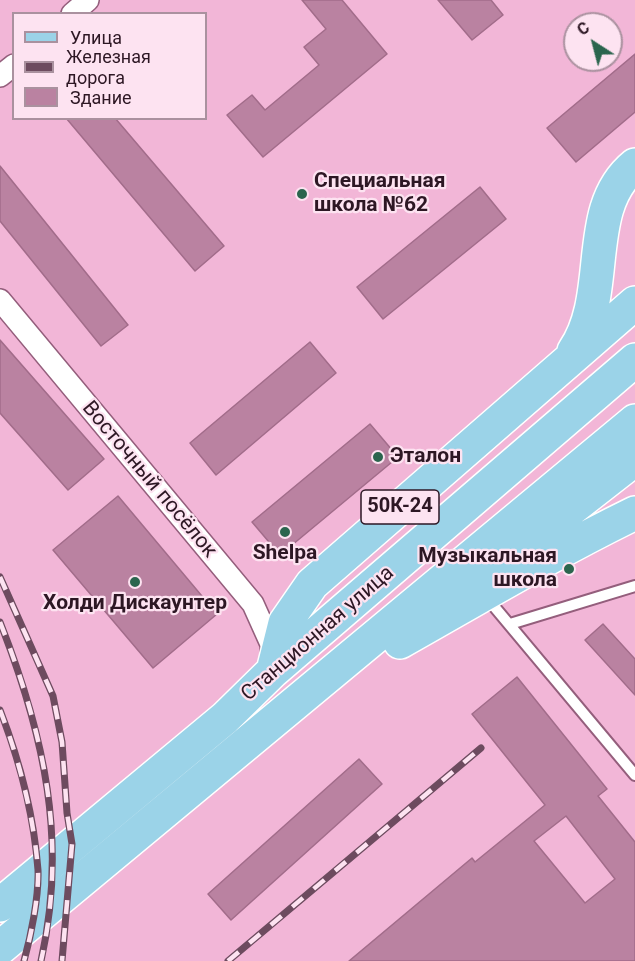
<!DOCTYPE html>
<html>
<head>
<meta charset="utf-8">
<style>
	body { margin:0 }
	#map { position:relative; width:635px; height:961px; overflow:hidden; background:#f2b6d7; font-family:Roboto,sans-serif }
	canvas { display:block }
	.legend { position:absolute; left:12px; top:12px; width:195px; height:108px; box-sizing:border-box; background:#fde3f1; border:2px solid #aa919f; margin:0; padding:8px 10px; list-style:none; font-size:18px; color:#2d1724 }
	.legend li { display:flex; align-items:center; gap:12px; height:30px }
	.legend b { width:30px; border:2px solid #aa919f }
	.north { position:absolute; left:563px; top:12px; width:60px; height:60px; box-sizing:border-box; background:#fde3f1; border:2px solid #aa919f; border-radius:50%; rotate:324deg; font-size:16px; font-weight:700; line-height:24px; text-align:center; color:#2d1724 }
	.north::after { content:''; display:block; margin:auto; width:21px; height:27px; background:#2b654e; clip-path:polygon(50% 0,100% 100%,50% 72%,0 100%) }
</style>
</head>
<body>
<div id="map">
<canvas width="635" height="961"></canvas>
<ul class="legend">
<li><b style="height:8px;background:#9bd3e8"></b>Улица</li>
<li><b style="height:8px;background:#6d4b5f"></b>Железная дорога</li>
<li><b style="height:16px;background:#ba82a1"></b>Здание</li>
</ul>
<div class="north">С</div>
</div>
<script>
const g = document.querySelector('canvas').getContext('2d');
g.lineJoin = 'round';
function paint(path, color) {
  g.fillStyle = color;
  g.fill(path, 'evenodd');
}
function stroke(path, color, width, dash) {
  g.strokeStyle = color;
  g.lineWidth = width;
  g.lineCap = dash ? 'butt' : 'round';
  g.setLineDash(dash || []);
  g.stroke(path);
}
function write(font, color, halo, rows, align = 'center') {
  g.font = font + ' Roboto,sans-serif';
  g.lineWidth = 4.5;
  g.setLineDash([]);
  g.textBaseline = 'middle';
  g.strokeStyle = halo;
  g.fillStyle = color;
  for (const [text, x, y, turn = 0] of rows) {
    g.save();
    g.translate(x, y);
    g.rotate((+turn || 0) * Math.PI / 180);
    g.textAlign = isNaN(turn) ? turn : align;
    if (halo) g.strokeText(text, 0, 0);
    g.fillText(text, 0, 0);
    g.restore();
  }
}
const building = new Path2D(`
	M302,0H342L387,54L263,157L227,115L252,95L265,110L319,65L304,47L326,29Z
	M438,0H491L503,15L472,40Z
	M635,54V112L576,162L547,128Z
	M66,118H115L224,246L195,271Z
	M0,166L128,325L101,346L0,221Z
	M480,187L506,219L383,319L357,287Z
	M0,340L104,459L68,490L0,413Z
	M310,342L336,373L216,475L190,443Z
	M370,424L398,457L280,555L252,522Z
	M118,496L217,614L153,668L53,550Z
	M603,624L635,659V695L585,640Z
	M517,677L607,789L598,796L635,842V961H349L472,858L475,862L545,805L472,714ZM566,816L615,879L585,903L534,841Z
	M359,759L382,784L231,920L208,894Z`);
paint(building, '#ba82a1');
stroke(building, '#a26c8a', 1.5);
const service = new Path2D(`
	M487,598L635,775
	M510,624L635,586`);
const minor = new Path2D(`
	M72,14L88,0
	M0,76L14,65
	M0,300L253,604L271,644L272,659`);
const primary = new Path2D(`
	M574,351C613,294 581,209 635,165
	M462,594L635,459
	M400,642C478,598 555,552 635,513
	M273,671L285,623L312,584L635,303
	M0,905L225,718L273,671L635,360
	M0,948L635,421`);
stroke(service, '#945e7c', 14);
stroke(minor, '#945e7c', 24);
stroke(primary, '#fff', 36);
stroke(service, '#fff', 10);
stroke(minor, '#fff', 21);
stroke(primary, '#9bd3e8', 33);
const rail = new Path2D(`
	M0,577L53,696L62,742L67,813L72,844L62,961
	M0,622C44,734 68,841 41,961
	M0,710C19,759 34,817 38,870C39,896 31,936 24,961
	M228,961L481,748`);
stroke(rail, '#6d4b5f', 7);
stroke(rail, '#fde3f1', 4.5, [14]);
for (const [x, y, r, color] of [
	[302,194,6,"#2b654e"],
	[378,457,6,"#2b654e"],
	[285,532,6,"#2b654e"],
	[569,569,6,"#2b654e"],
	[135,582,6,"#2b654e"]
]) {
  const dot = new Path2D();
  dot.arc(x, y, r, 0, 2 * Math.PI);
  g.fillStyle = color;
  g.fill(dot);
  stroke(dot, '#fde3f1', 2);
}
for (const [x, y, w] of [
	[400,507,78]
]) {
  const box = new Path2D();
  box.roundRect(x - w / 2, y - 17, w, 34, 4.5);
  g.fillStyle = '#fde3f1';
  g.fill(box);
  stroke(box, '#2d1724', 1.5);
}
write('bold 20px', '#2d1724', null, [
	["50К-24",400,507]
]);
write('bold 21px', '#2d1724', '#fde3f1', [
	["Специальная",314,182],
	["школа №62",314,206],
	["Эталон",390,457],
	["Shelpa",285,554,"center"],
	["Музыкальная",557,557,"right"],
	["школа",557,581,"right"],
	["Холди Дискаунтер",135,604,"center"]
], 'left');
write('21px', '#2d1724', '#fde3f1', [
	["Восточный посёлок",149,480,50],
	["Станционная улица",318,634,-41]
]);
</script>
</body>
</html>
